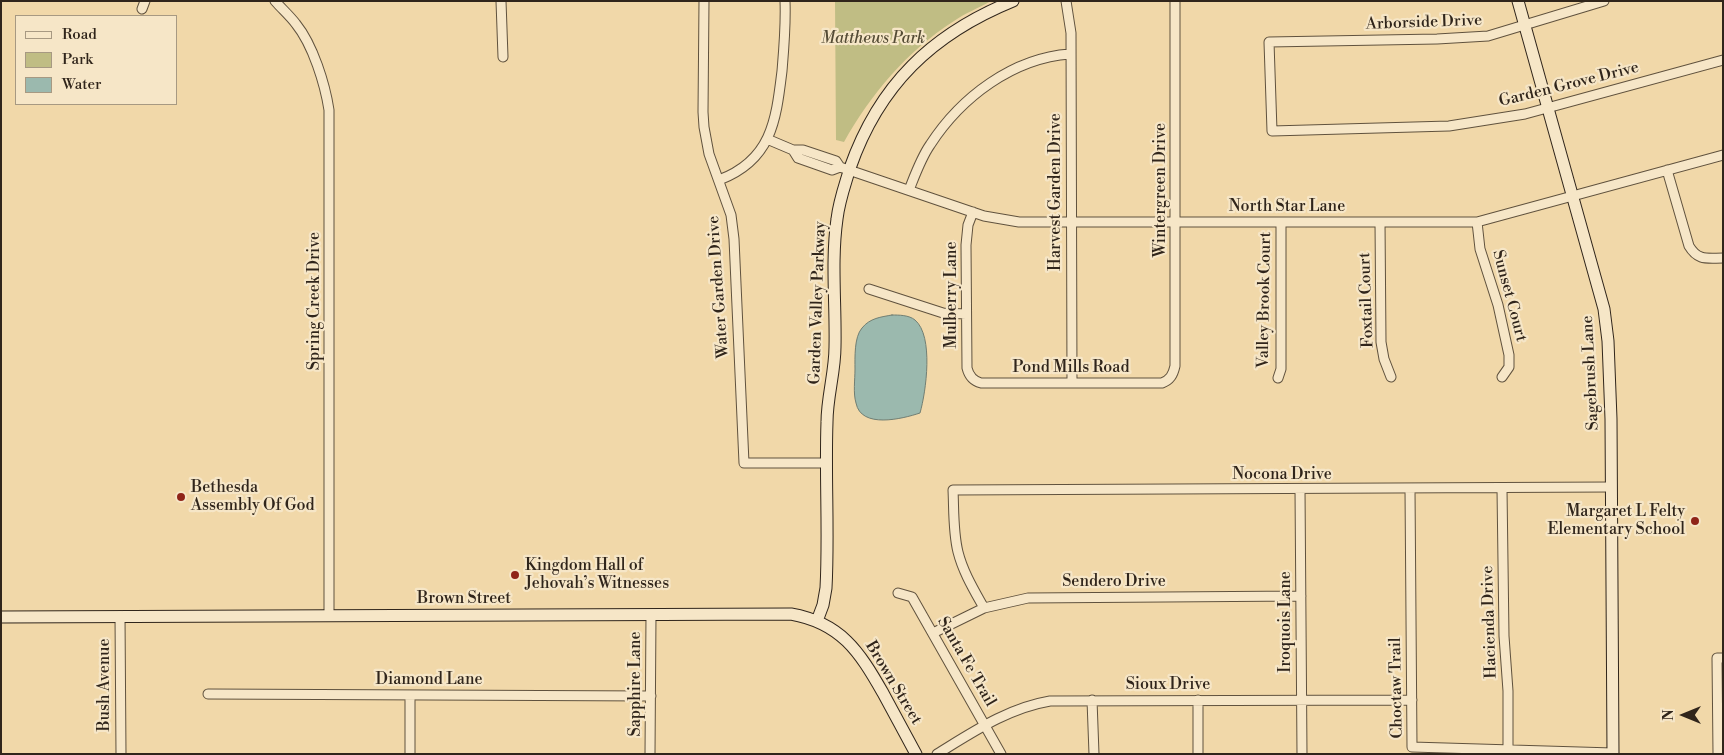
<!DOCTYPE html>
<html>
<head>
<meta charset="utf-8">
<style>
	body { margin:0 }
	#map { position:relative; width:1724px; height:755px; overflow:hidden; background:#f1d8a9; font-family:"Libre Bodoni",serif }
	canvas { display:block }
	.frame { position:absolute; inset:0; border:2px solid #30251b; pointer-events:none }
	.legend { position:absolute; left:15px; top:15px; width:162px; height:90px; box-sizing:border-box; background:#f6e6c7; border:1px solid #a79982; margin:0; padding:6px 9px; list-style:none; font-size:15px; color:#30251b }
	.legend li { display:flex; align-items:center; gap:10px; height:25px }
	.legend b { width:25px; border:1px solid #a79982 }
	.north { position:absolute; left:1659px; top:690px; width:50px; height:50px; -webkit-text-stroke:4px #f6e6c7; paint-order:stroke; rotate:270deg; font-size:14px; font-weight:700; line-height:20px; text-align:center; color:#30251b }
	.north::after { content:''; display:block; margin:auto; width:18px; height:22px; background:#30251b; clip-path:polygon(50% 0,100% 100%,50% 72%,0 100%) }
</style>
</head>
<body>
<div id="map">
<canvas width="1724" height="755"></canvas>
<div class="frame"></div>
<ul class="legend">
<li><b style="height:6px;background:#f6e6c7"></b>Road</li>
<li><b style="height:14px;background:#c0bd84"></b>Park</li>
<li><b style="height:14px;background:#9bb9ae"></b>Water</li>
</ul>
<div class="north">N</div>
</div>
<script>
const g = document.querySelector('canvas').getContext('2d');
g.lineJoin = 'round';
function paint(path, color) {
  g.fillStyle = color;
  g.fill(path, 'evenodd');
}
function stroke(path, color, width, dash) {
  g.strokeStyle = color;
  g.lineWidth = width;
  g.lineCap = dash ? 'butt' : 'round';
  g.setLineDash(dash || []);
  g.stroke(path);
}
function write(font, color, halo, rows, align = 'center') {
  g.font = font + ' "Libre Bodoni",serif';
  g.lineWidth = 4.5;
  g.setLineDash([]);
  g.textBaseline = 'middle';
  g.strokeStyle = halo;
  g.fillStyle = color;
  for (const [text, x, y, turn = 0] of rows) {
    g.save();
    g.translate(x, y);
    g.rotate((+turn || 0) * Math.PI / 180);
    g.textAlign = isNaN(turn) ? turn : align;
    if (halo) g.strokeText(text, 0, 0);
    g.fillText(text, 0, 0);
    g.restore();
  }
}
paint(new Path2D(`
	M835,1H991C979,8 965,13 954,21C907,51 871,94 844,142L836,140Z`), '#c0bd84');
const water = new Path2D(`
	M892,315C899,315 909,315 915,320C934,336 926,392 920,413C902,419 861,429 856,403C853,393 855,380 855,369C855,358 854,337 862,328C870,318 881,317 892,315Z`);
paint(water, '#9bb9ae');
stroke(water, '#707e73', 1);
const street = new Path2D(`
	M275,1C282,9 290,16 296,24C313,45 325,84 329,110V615
	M501,1L503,57
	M704,1L703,112L704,127L709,154L731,215L734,239L744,463H827
	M1066,1L1071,33L1072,383
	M1604,1L1488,36L1437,39L1269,42L1272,131L1449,126L1525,114L1723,60
	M142,9L145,1
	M767,139L793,150
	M840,167L832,170L798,158L793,150H803L836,161L840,167L984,216L1019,222H1477L1723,155
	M1667,170L1689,246C1698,261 1707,258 1723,258
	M719,180C772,160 776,120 782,71C784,47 786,25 785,1
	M909,190C915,175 921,158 930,145C961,97 1013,58 1070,54
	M973,212L968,225L966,245L967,368C969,376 973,381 981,383H1162C1170,380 1173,375 1175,366V1
	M1380,222L1381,342L1384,359L1391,377
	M1477,222L1480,249L1498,305L1509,355V367L1502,377
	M869,289L943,313L966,314
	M1278,378L1281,369V222
	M1300,489L1302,754
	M1410,489L1412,747L1613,753
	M1502,489L1504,636L1508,691V754
	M898,593L912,597L1001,754
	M984,608C974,590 963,572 958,552C953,532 954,510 953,490L1611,487
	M120,616L121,754
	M933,633L984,608L1028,598L1301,596
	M1723,658H1717L1718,753H1723
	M208,694L651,696
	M1092,700L1094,754
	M1198,700V754
	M410,754V695
	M650,754L651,615
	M937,754C973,732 1008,708 1050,701L1412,700`);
const secondary = new Path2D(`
	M1518,1L1604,309L1608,341L1611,419L1613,754
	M1,617L791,614C841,623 859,651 883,693C894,713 905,734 916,754
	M817,621L823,605L826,588C829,533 825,477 827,422C827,397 835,372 835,347C836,305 831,261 837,219C839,201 845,185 850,168C879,85 932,34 1013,1`);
stroke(street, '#60523e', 11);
stroke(secondary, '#30251b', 13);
stroke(street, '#f6e6c7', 9);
stroke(secondary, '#f6e6c7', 11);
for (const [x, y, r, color] of [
	[181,497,5,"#8f2418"],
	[1695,521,5,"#8f2418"],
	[515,575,5,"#8f2418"]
]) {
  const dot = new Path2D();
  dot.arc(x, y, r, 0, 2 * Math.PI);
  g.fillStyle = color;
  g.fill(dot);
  stroke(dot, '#f6e6c7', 2);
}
write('16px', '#30251b', '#f6e6c7', [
	["Arborside Drive",1424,23,-2],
	["Garden Grove Drive",1569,85,-14],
	["Wintergreen Drive",1161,190,-90],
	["Harvest Garden Drive",1056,192,-90],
	["North Star Lane",1287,207],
	["Water Garden Drive",719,287,-94],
	["Mulberry Lane",952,295,-90],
	["Sunset Court",1509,296,75],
	["Valley Brook Court",1265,300,-89],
	["Foxtail Court",1367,300,-92],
	["Spring Creek Drive",315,301,-90],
	["Garden Valley Parkway",818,303,-88],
	["Pond Mills Road",1071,368],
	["Sagebrush Lane",1591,373,-93],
	["Nocona Drive",1282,475],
	["Sendero Drive",1114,582],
	["Brown Street",464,599],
	["Iroquois Lane",1286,622,-90],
	["Hacienda Drive",1490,622,-92],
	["Santa Fe Trail",966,662,60],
	["Diamond Lane",429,680],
	["Brown Street",893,683,59],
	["Sapphire Lane",636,684,-90],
	["Bush Avenue",105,685,-90],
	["Sioux Drive",1168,685],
	["Choctaw Trail",1397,688,-91]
]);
write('italic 16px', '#544b35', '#f6e6c7', [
	["Matthews Park",873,39]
]);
write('16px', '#30251b', '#f6e6c7', [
	["Bethesda",191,488],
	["Assembly Of God",191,506],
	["Margaret L Felty",1685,512,"right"],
	["Elementary School",1685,530,"right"],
	["Kingdom Hall of",525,566],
	["Jehovah’s Witnesses",525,584]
], 'left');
</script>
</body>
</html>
